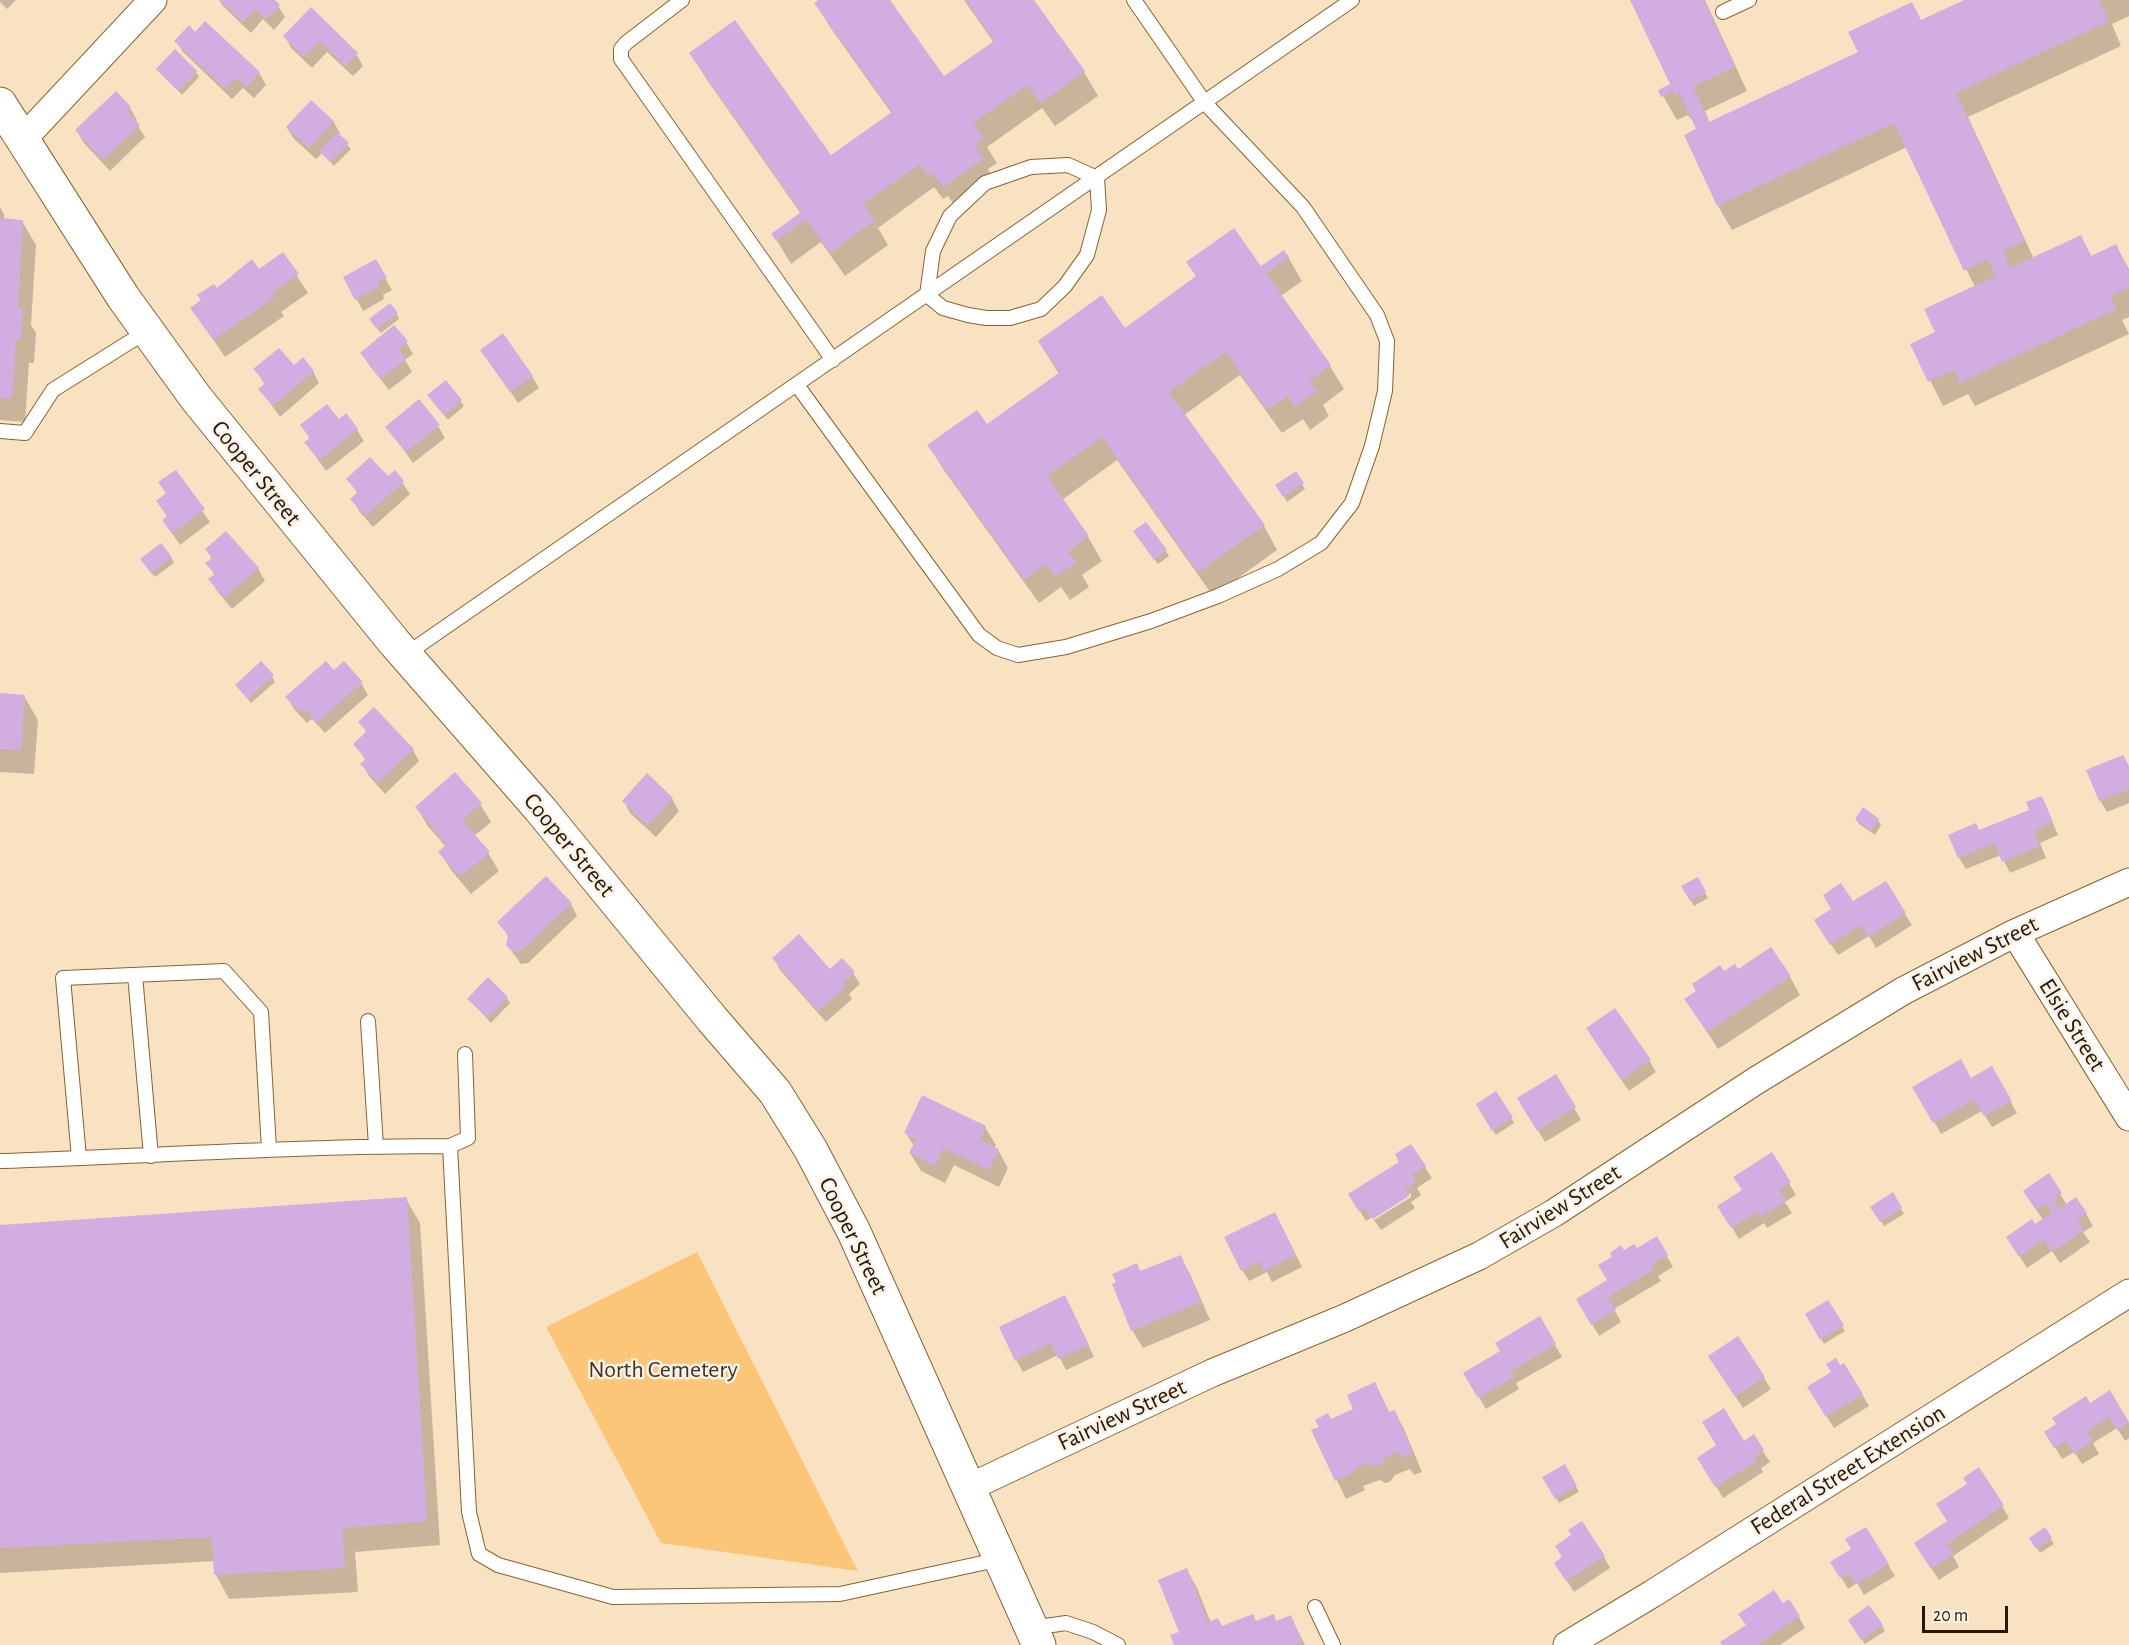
<!DOCTYPE html>
<html>
<head>
<meta charset="utf-8">
<style>
	body { margin:0 }
	#map { position:relative; width:2129px; height:1645px; overflow:hidden; background:#f9e2c2; font-family:"Alegreya Sans",sans-serif }
	canvas { display:block }
	.scale { position:absolute; left:1922px; top:1606px; width:86px; height:27px; box-sizing:border-box; border:3px solid #251703; border-top:0; padding-left:8px; font-size:18px; line-height:21px; white-space:nowrap; color:#251703; -webkit-text-stroke:4px #faf2e7; paint-order:stroke }
</style>
</head>
<body>
<div id="map">
<canvas width="2129" height="1645"></canvas>
<div class="scale">20 m</div>
</div>
<script>
const g = document.querySelector('canvas').getContext('2d');
g.lineJoin = 'round';
function paint(path, color) {
  g.fillStyle = color;
  g.fill(path, 'evenodd');
}
function stroke(path, color, width, dash) {
  g.strokeStyle = color;
  g.lineWidth = width;
  g.lineCap = dash ? 'butt' : 'round';
  g.setLineDash(dash || []);
  g.stroke(path);
}
function write(font, color, halo, rows, align = 'center') {
  g.font = font + ' "Alegreya Sans",sans-serif';
  g.lineWidth = 5;
  g.setLineDash([]);
  g.textBaseline = 'middle';
  g.strokeStyle = halo;
  g.fillStyle = color;
  for (const [text, x, y, turn = 0] of rows) {
    g.save();
    g.translate(x, y);
    g.rotate((+turn || 0) * Math.PI / 180);
    g.textAlign = isNaN(turn) ? turn : align;
    if (halo) g.strokeText(text, 0, 0);
    g.fillText(text, 0, 0);
    g.restore();
  }
}
paint(new Path2D(`
	M697,1252L858,1571L661,1543L546,1327Z`), '#fbc677');
paint(new Path2D(`
	M0,0H16L7,9L0,2Z
	M219,0H272L278,6L285,17L274,30L263,19L251,33L223,6Z
	M822,0H888L944,78L994,43L964,0H1032L1084,72L1098,96L1055,126L1042,108L987,147L997,163L988,169L996,184L958,211L948,196L943,199L934,187L878,228L888,245L845,276L821,242L791,264L773,234L801,214L705,77L691,53L831,157L892,114L830,27L816,4Z
	M1632,0H1705L1747,91L1705,111L1710,123L1968,0H2129V16L2112,24L2121,46L1968,117L2034,259L2080,237L2092,257L2116,246L2129,269V317L2122,320L2129,334L1975,406L1968,394L1943,406L1912,344L1937,332L1975,287L1907,147L1732,230L1718,206L1686,136L1698,130L1693,118L1691,119L1688,115L1677,120L1660,91L1672,85Z
	M311,9L356,54L363,66L353,76L327,52L312,68L291,48L285,36Z
	M195,34L259,73L266,85L254,98L243,88L232,99L183,52L176,41Z
	M158,69L196,72L199,77L182,95Z
	M116,93L130,108L137,120L135,122L145,137L110,171L83,142L77,131Z
	M333,121L340,133L338,135L351,149L334,166L322,153L316,159L294,139L287,128Z
	M0,207L4,214V220L22,221L36,245L31,325L36,333L34,363H29L25,422L0,420Z
	M283,254L308,293L281,312L284,316L225,357L192,308L217,290L258,271Z
	M1288,257L1302,281L1281,296L1330,366L1344,389L1323,405L1329,416L1310,430L1303,419L1282,433L1240,375L1184,415L1264,526L1277,550L1213,596L1117,460L1062,500L1088,537L1102,561L1082,575L1089,587L1070,600L1061,587L1039,603L943,469L929,445L986,426L1059,374L1039,342L1124,330L1197,278L1188,262L1261,268Z
	M375,261L392,290L383,295L384,299L363,311L345,278Z
	M396,313L399,319L381,333L374,325Z
	M406,342L413,354L405,360L412,372L389,390L369,365L362,353Z
	M482,350L532,376L539,388L518,403Z
	M294,367L313,371L319,383L280,417L260,389L265,385L255,369Z
	M446,382L464,406L448,420L432,401Z
	M339,421L357,430L364,441L326,471L306,443L310,439L302,426Z
	M438,426L445,438L413,463L387,427Z
	M175,472L210,522L180,545L164,521L168,518L158,502L167,495Z
	M395,472L410,494L373,527L359,511L352,499L358,494L348,480L388,478Z
	M1295,473L1305,489L1287,502L1277,485Z
	M226,533L258,569L265,581L232,609L217,591L210,579L215,576L207,563L212,559L207,550Z
	M1138,537L1166,551L1169,556L1158,564Z
	M171,557L174,563L155,577L145,565Z
	M334,672L361,683L368,695L325,733L312,719L307,723L294,709L287,697Z
	M272,676L275,682L251,703L237,685Z
	M0,695L24,696L38,720L34,774L0,772Z
	M360,722L413,750L419,761L385,794L369,776L362,764L366,761L355,744L367,733Z
	M2129,768V803L2107,812L2100,800Z
	M647,776L672,799L679,811L656,837L630,813L624,801Z
	M2042,798L2058,835L2040,843L2046,858L2010,873L2001,855L1966,869L1959,858L1979,832L2031,811Z
	M480,804L491,822L474,836L488,853L499,871L471,894L451,870L440,852L446,847L427,825L417,807Z
	M1856,819L1878,820L1881,825L1875,835L1859,824Z
	M1697,879L1708,898L1694,906L1683,887Z
	M1885,883L1912,925L1876,948L1869,936L1838,955L1823,932L1853,903Z
	M571,904L577,916L528,963L521,964L507,945L509,938L499,922Z
	M774,958L830,971L853,973L860,984L849,994L852,999L826,1022L780,970Z
	M1738,971L1790,977L1800,995L1718,1049L1686,999L1724,973Z
	M507,998L510,1003L491,1023L469,999Z
	M1595,1041L1649,1060L1656,1072L1629,1091Z
	M1991,1068L2017,1113L1992,1127L1982,1111L1941,1134L1915,1087L1971,1080Z
	M1556,1076L1581,1120L1545,1142L1519,1099Z
	M1496,1093L1514,1123L1496,1135L1478,1105Z
	M985,1127L996,1145L994,1148L998,1150L1008,1168L999,1187L954,1165L945,1183L921,1171L910,1153L914,1146L906,1133Z
	M1772,1154L1796,1195L1785,1202L1792,1213L1767,1228L1764,1223L1739,1239L1719,1206L1743,1191Z
	M1401,1162L1425,1167L1432,1178L1417,1188L1421,1195L1411,1202L1415,1208L1381,1230L1374,1220L1411,1197V1193L1366,1221L1357,1206Z
	M2048,1175L2067,1205L2076,1199L2086,1214L2093,1226L2083,1232L2090,1242L2060,1263L2052,1251L2027,1268L2015,1249L2035,1226L2043,1220L2032,1203Z
	M1892,1194L1904,1214L1884,1226L1872,1207Z
	M406,1199L420,1223L440,1545L355,1552L358,1592L229,1599L216,1575L215,1561L0,1573V1226Z
	M1281,1225L1302,1267L1272,1282L1267,1272L1249,1281L1242,1270Z
	M1656,1238L1673,1267L1658,1276L1661,1281L1614,1309L1621,1322L1599,1336L1578,1300L1609,1281L1624,1252L1636,1251Z
	M1180,1256L1190,1274L1210,1320L1143,1348L1132,1330Z
	M1827,1302L1845,1331L1824,1344L1807,1315Z
	M1071,1309L1094,1357L1066,1370L1058,1355L1023,1372L1016,1360Z
	M1539,1318L1562,1357L1516,1383L1519,1389L1486,1409L1465,1373L1502,1351Z
	M1738,1338L1771,1389L1743,1408L1717,1368Z
	M1839,1367L1862,1394L1869,1406L1834,1428L1816,1399Z
	M1375,1384L1390,1413L1394,1411L1404,1429L1422,1472L1414,1475L1410,1469L1395,1475L1390,1482L1385,1483L1380,1480L1363,1486L1365,1490L1346,1499L1313,1431L1355,1410Z
	M2110,1392L2129,1423V1438L2125,1441L2117,1428L2093,1443L2099,1454L2082,1464L2074,1452L2062,1459L2053,1444L2090,1405Z
	M1743,1443L1763,1451L1770,1462L1761,1468L1763,1472L1723,1498L1699,1458Z
	M1564,1466L1579,1492L1559,1503L1544,1477Z
	M1968,1484L2002,1506L2009,1518L1953,1556L1959,1567L1939,1580L1923,1555L1949,1522Z
	M1866,1529L1895,1576L1864,1595L1857,1583L1848,1589L1832,1562L1853,1550Z
	M2045,1529L2054,1544L2040,1553L2031,1538Z
	M1573,1536L1604,1557L1610,1568L1574,1592L1563,1575V1558Z
	M1187,1570L1197,1588L1211,1623L1222,1628L1257,1622L1273,1616L1277,1622L1291,1617L1305,1645H1175L1181,1633Z
	M1783,1605L1799,1617L1805,1628L1780,1645H1724Z
	M1853,1626H1882L1885,1631L1865,1644Z`), '#0003');
paint(new Path2D(`
	M220,0H275L280,5L266,19L255,9L243,22Z
	M819,0H890L944,76L994,41L966,0H1034L1085,71L1041,103L1027,85L973,123L984,138L974,145L984,159L943,187L933,173L928,176L920,164L863,204L875,220L830,253L806,219L776,241L771,234L801,212L689,53L735,20L831,155L892,112L814,3Z
	M1630,0H1704L1735,67L1693,87L1709,122L1858,52L1848,32L1912,2L1921,20L1964,0H2099L2109,21L1956,93L2025,241L2003,251L2010,268L2081,235L2091,256L2116,244L2129,272V287L2110,296L2116,309L1960,383L1954,370L1928,382L1910,344L1935,332L1924,309L1996,276L1988,259L1964,271L1894,123L1717,206L1684,135L1696,129L1680,94L1675,96L1673,91L1661,97L1658,90L1670,84Z
	M311,7L358,53L345,66L320,41L304,57L283,36Z
	M205,21L260,72L246,87L236,77L225,89L174,41L189,25L195,32Z
	M175,49L197,71L178,91L156,69Z
	M116,91L131,107L127,111L140,125L103,160L75,130Z
	M311,100L334,121L309,148L286,127Z
	M337,132L349,143L330,162L319,151Z
	M0,218L23,220L18,308H23L21,340L16,339L12,398H0Z
	M1234,228L1261,266L1284,250L1289,257L1266,273L1331,365L1309,381L1317,391L1295,407L1288,396L1267,410L1226,352L1169,392L1265,525L1198,572L1102,437L1047,476L1089,536L1068,552L1076,562L1055,577L1046,564L1024,580L927,445L977,410L987,424L1060,372L1038,341L1102,295L1125,328L1196,276L1186,262Z
	M283,252L299,274L272,293L275,297L213,340L190,308L201,300L197,295L214,284L217,288L252,259L259,269Z
	M376,259L387,278L377,283L379,287L355,300L343,277Z
	M390,303L398,313L377,329L369,319Z
	M394,325L408,341L398,349L406,359L381,379L360,353Z
	M503,333L533,376L510,392L480,350Z
	M279,348L294,365L303,357L314,371L273,406L258,389L266,383L253,369Z
	M446,380L462,400L444,415L427,395Z
	M419,399L440,425L406,452L385,427Z
	M327,404L339,419L346,413L358,429L319,460L304,442L310,438L300,425Z
	M370,457L388,476L395,470L404,481L366,516L350,499L358,492L346,479Z
	M176,470L205,509L172,534L162,520L167,516L156,501L166,493L158,482Z
	M1296,471L1304,483L1283,497L1275,485Z
	M1146,522L1167,550L1154,560L1133,531Z
	M226,531L259,568L224,598L208,579L215,574L205,563L212,558L205,549Z
	M161,543L172,557L151,573L140,559Z
	M261,661L274,675L248,699L235,685Z
	M326,661L334,670L344,661L363,682L317,723L304,708L300,712L285,697Z
	M0,693L25,695L21,750L0,749Z
	M374,707L414,749L378,783L360,764L366,759L353,744L367,731L358,722Z
	M2123,755L2129,766V789L2099,801L2086,770Z
	M455,772L482,803L462,820L490,852L460,877L438,852L447,844L415,807Z
	M647,773L673,798L648,826L622,801Z
	M2042,796L2053,822L2034,831L2040,846L2002,862L1994,843L1958,858L1948,835L1976,823L1979,830L2029,810L2026,802Z
	M1863,807L1879,819L1871,831L1855,819Z
	M546,876L572,903L521,951L513,952L506,945L508,935L497,922Z
	M1698,877L1706,892L1690,901L1681,886Z
	M1886,881L1906,913L1868,937L1861,925L1830,945L1814,920L1831,909L1823,895L1841,883L1853,901Z
	M799,934L830,969L842,958L855,972L843,982L846,987L818,1011L772,958Z
	M1771,947L1791,976L1707,1032L1684,999L1696,991L1692,984L1720,965L1724,971L1735,964L1738,969Z
	M488,977L508,997L488,1018L467,999Z
	M1615,1008L1651,1060L1621,1080L1586,1028Z
	M1961,1059L1971,1078L1992,1066L2012,1101L1984,1116L1974,1100L1933,1123L1912,1087Z
	M1556,1074L1576,1107L1537,1131L1517,1098Z
	M1496,1091L1513,1117L1492,1131L1476,1104Z
	M922,1095L986,1126L980,1140L999,1149L989,1170L943,1148L935,1166L909,1153L916,1139L904,1133Z
	M1411,1144L1426,1166L1412,1175L1416,1182L1405,1189L1409,1196L1373,1219L1365,1208L1359,1212L1348,1194L1399,1162L1395,1154Z
	M1772,1152L1791,1182L1779,1190L1786,1201L1759,1217L1756,1212L1731,1228L1717,1206L1742,1190L1733,1177Z
	M2049,1173L2062,1193L2053,1199L2059,1209L2076,1197L2087,1213L2077,1220L2084,1230L2052,1252L2044,1240L2019,1257L2006,1237L2032,1219L2035,1224L2052,1213L2046,1204L2036,1210L2023,1191Z
	M1893,1192L1902,1208L1880,1222L1870,1207Z
	M407,1197L427,1521L342,1528L345,1568L214,1575L212,1537L0,1548V1225Z
	M1275,1212L1296,1255L1264,1271L1259,1261L1241,1271L1224,1237Z
	M1657,1236L1668,1255L1652,1264L1655,1269L1608,1297L1616,1310L1591,1325L1576,1299L1607,1280L1598,1265L1612,1257L1610,1253L1621,1245L1624,1250L1634,1244L1637,1248Z
	M1181,1255L1201,1302L1131,1331L1112,1284L1116,1282L1112,1274L1137,1263L1140,1271Z
	M1065,1295L1089,1345L1058,1359L1051,1343L1015,1361L999,1327Z
	M1828,1300L1844,1325L1820,1340L1805,1314Z
	M1540,1316L1556,1344L1511,1371L1514,1377L1478,1398L1463,1373L1500,1351L1495,1343Z
	M1738,1336L1765,1377L1735,1397L1708,1356Z
	M1836,1358L1840,1365L1844,1363L1863,1394L1826,1417L1807,1387L1831,1372L1826,1364Z
	M1375,1382L1389,1412L1395,1410L1413,1454L1402,1458L1399,1451L1385,1457L1384,1462L1380,1465L1373,1466L1369,1463L1354,1468L1356,1471L1335,1481L1311,1430L1319,1427L1315,1420L1328,1413L1331,1419L1353,1409L1347,1395Z
	M2110,1390L2129,1422L2117,1430L2109,1417L2087,1431L2093,1441L2074,1454L2066,1441L2054,1448L2044,1432L2056,1424L2052,1418L2086,1396L2090,1403Z
	M1724,1408L1744,1441L1754,1434L1764,1450L1755,1456L1758,1460L1715,1487L1697,1458L1716,1445L1702,1422Z
	M1565,1464L1577,1486L1555,1499L1542,1477Z
	M1979,1467L2004,1505L1947,1544L1954,1554L1931,1569L1914,1543L1947,1521L1936,1504L1967,1484L1963,1478Z
	M1582,1521L1605,1556L1566,1581L1554,1563L1562,1557L1555,1546L1571,1535L1568,1530Z
	M1866,1527L1889,1564L1856,1584L1849,1573L1840,1578L1830,1562L1851,1549L1845,1539Z
	M2045,1527L2052,1538L2036,1549L2029,1538Z
	M1187,1568L1208,1622L1218,1618L1222,1626L1253,1614L1256,1621L1274,1614L1276,1621L1291,1615L1302,1643L1296,1645H1174L1170,1635L1179,1632L1158,1580Z
	M1774,1590L1783,1603L1789,1599L1800,1616L1759,1643L1760,1645H1722L1720,1642L1746,1625L1738,1614Z
	M1869,1605L1883,1625L1861,1640L1848,1620Z`), '#d2ade1');
const lane = new Path2D(`
	M682,0L626,43L621,49V59L833,360
	M1723,12L1749,0
	M1068,165L1097,178L1099,210L1087,255L1065,286L1041,309L1010,318H986L968,315L943,308L927,295L933,251L950,216L985,183L1031,167Z
	M797,385L979,635L997,648L1018,655L1066,647L1151,621L1218,596L1278,569L1321,543L1352,503L1372,446L1385,391L1387,341L1377,315L1303,207L1205,103L1134,0
	M0,431L25,433L53,390L147,331
	M405,655L1352,0
	M135,975L151,1156
	M368,1021L376,1146
	M450,1146L468,1138L465,1054
	M79,1158L63,978L224,971L261,1012L269,1149
	M0,1161C150,1156 300,1146 450,1146L469,1512L479,1554L498,1565L613,1597L840,1594L1001,1559
	M1315,1607L1333,1645
	M1032,1628L1066,1623L1093,1632L1118,1645`);
const street = new Path2D(`
	M23,139L153,0
	M2015,933L2129,1117
	M968,1488L1212,1373L1345,1318L1479,1256L1554,1213L1757,1080L1903,991L2015,933L2129,882
	M1567,1645L1652,1594L2129,1293`);
const secondary = new Path2D(`
	M0,104L123,297L196,398L394,642L540,809L712,1019L775,1092L811,1150L854,1232L1039,1645`);
stroke(lane, '#86642f', 16);
stroke(street, '#86642f', 29);
stroke(secondary, '#86642f', 35);
stroke(lane, '#fff', 14);
stroke(street, '#fff', 27);
stroke(secondary, '#fff', 33);
write('24px', '#251703', '#faf2e7', [
	["Cooper Street",256,473,51],
	["Cooper Street",569,845,50],
	["Fairview Street",1975,954,-27],
	["Elsie Street",2072,1025,58],
	["Fairview Street",1560,1207,-32],
	["Cooper Street",853,1236,64],
	["Fairview Street",1122,1415,-25],
	["Federal Street Extension",1848,1470,-32]
]);
write('24px', '#3f321f', '#faf2e7', [
	["North Cemetery",663,1370]
]);
</script>
</body>
</html>
